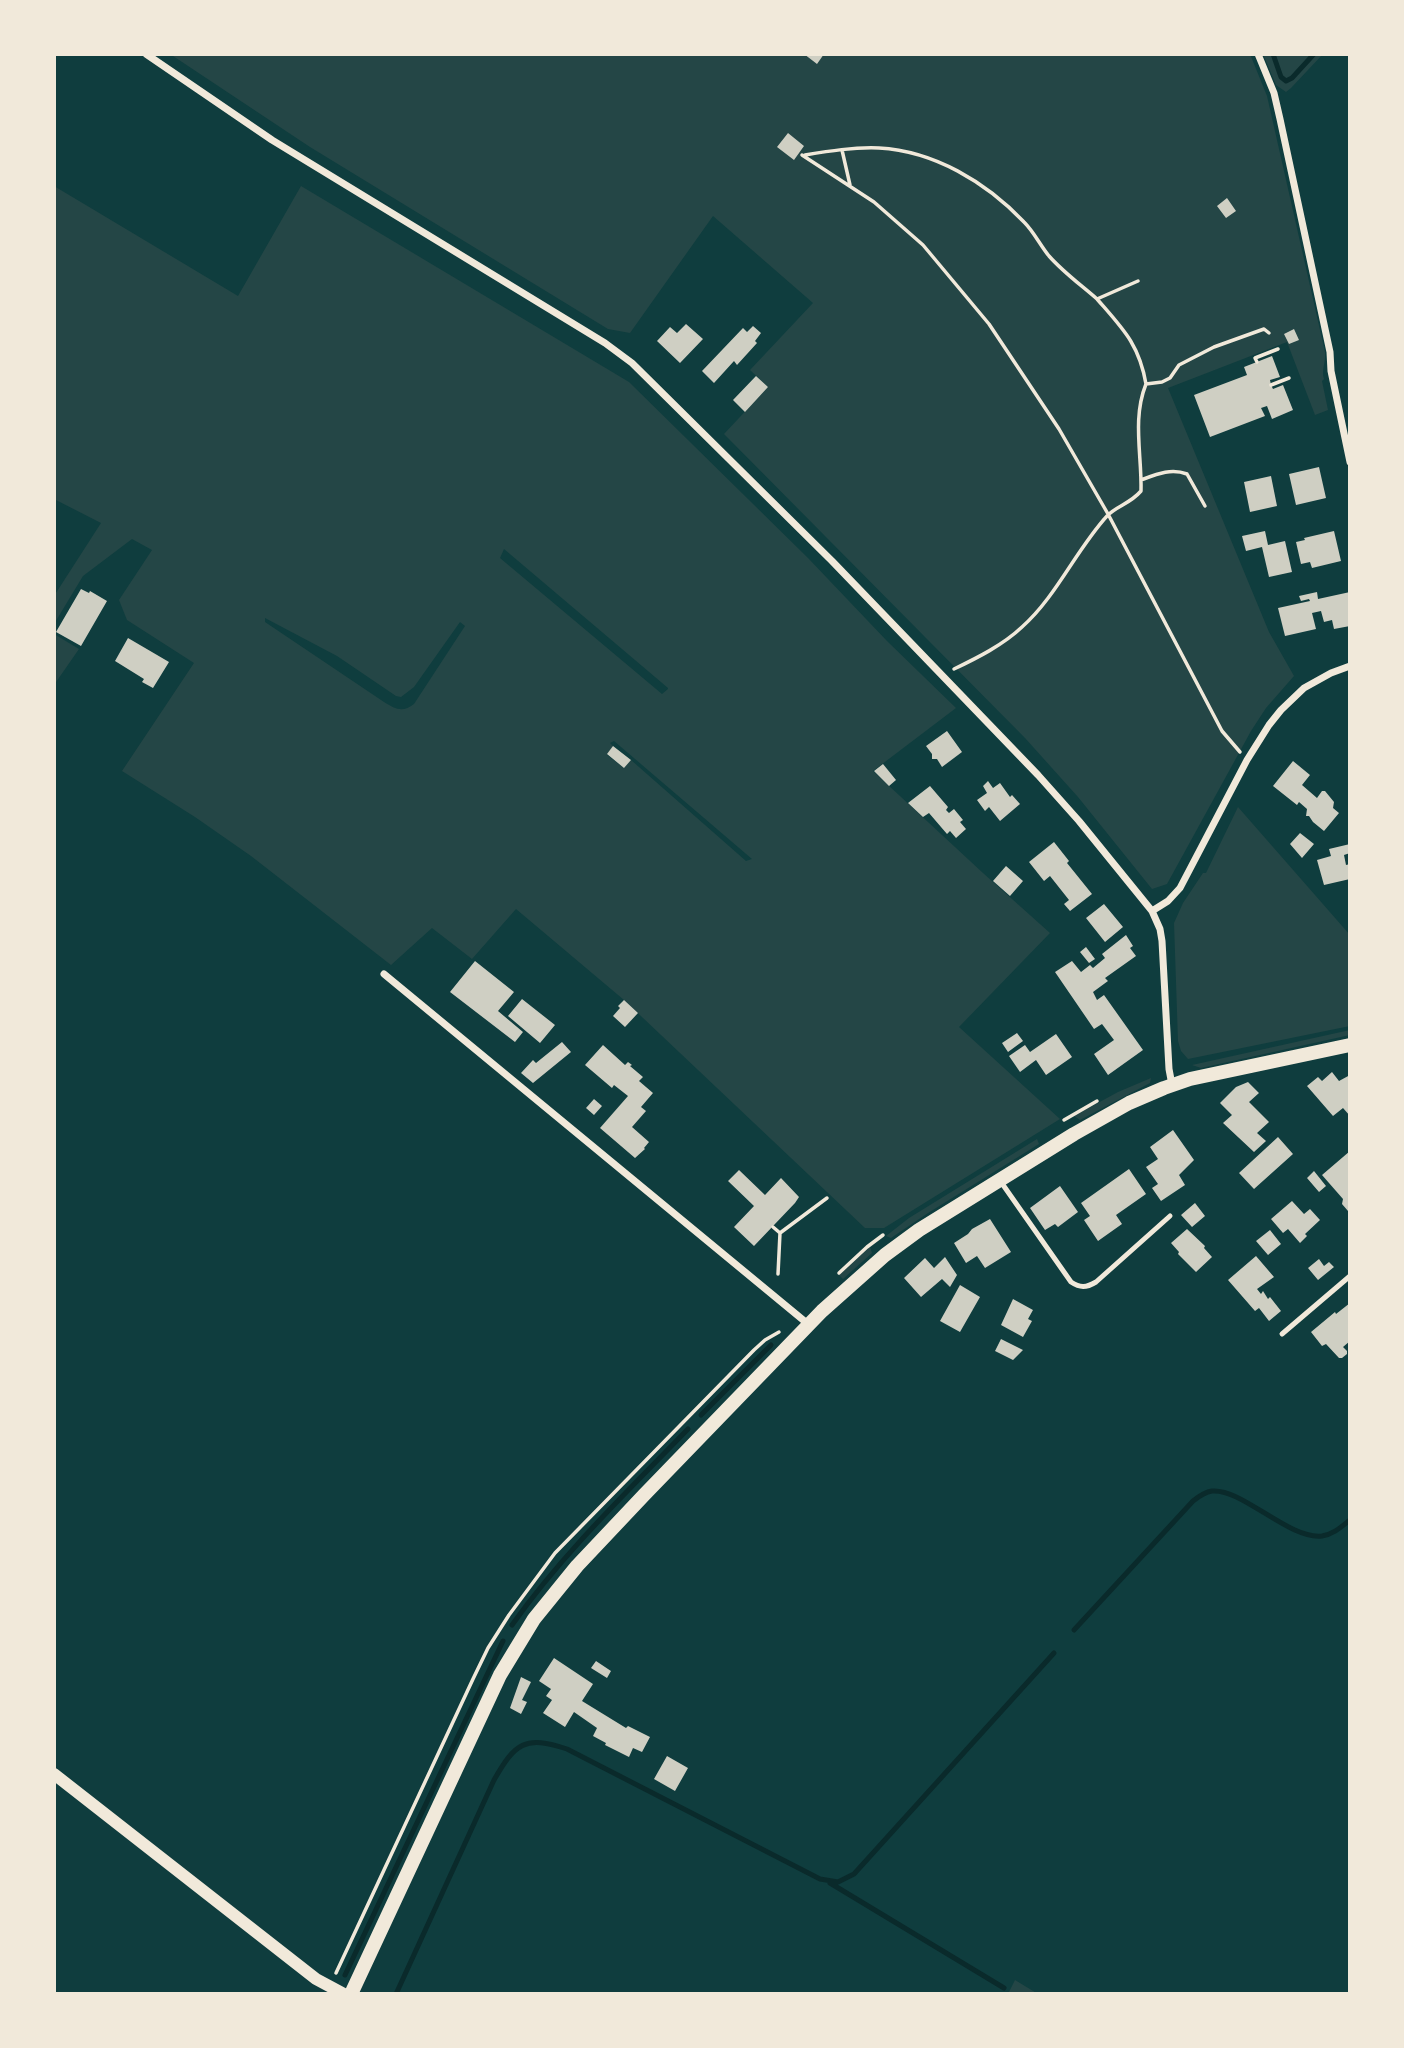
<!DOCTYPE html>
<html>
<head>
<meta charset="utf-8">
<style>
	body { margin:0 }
	#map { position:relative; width:1404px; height:2048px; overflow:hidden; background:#0f3d3e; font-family:"PT Serif",serif }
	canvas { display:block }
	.frame { position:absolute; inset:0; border:56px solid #f1e9da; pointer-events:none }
</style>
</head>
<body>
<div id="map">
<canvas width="1404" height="2048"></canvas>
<div class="frame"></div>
</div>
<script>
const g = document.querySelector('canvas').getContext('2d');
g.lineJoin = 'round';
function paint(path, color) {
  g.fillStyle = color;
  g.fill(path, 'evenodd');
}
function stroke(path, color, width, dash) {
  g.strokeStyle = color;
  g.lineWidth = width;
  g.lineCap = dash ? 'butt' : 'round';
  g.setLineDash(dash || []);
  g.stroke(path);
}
paint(new Path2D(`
	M170,54H1250L1267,96L1325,352C1326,363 1321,370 1324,379L1322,381L1328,410L1315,415L1287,342L1168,388L1269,632L1294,676L1266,708L1251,731L1167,884L1152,889L1078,797L1025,738L724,434L768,387L750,370L813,303L713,216L630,333L608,329L310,147Z
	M1263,54H1323L1291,88L1286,92L1276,85Z
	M54,186L238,296L301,186L629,382L808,558L887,641L956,708L873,771L983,873L1050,933L959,1027L1060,1119L884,1228H865L624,1000L516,909L472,959L432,928L391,965L251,856L195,817L122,771L194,663L127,620L119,600L152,550L132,539L83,576L54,624V596L101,523L54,499ZM504,549L668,688V689L662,694L500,558ZM265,618L337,656L396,696L401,697L414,687L460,622L465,626L414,704C403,713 395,709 384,702L265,622ZM614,741L752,859L746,861L631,760L624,768L607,755L613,746L610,743Z
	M54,634L79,649L54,685Z
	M1238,807L1350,935V1026L1188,1059L1181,1051L1178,1041L1174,923L1183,903L1203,873H1206Z
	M1350,1030V1035L1201,1068L1192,1065Z
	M1151,1078L1150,1083L1080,1120L1074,1116L1118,1092Z
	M1037,1139L1039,1144L928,1213L891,1238L886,1236L909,1218Z
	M870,1247L872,1253L843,1279L839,1275Z
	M1015,1980L1038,1994H1008Z`), '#244646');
stroke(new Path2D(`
	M1273,54L1281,77L1286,81L1292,78L1314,54
	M701,1415L771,1345
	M512,1625C563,1553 627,1492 688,1429
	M1074,1630L1193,1501C1198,1497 1205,1492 1212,1491C1242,1488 1289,1540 1322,1536C1334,1534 1341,1527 1350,1520
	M830,1883L1004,1988
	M345,1975L503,1641
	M396,1994L494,1780C515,1743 525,1735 567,1749L820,1879L838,1882L854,1874L1054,1653`), '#0a2a2b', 5);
paint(new Path2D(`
	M804,54H824L817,64Z
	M788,133L804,146L794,160L777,147Z
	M1227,198L1236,211L1226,218L1217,206Z
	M686,324L703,339L680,363L657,341L670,327L677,333Z
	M753,326L761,333L755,341L757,343L737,365L734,361L714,383L702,371L743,328L747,332Z
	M1294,329L1299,340L1289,344L1284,334Z
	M1272,356L1280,377L1270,380L1271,385L1273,389L1283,385L1293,410L1272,419L1267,406L1261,408L1265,416L1210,437L1194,395L1247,375L1244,367Z
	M756,376L768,387L745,412L733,400Z
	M1319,467L1326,498L1296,505L1289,474Z
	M1271,476L1277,506L1250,512L1244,482Z
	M1265,531L1268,545L1285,541L1292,572L1269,577L1262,547L1246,551L1242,536Z
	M1334,531L1341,561L1312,568L1310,562L1301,564L1296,542L1305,540L1304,538Z
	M81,589L89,593L90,591L107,601L81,646L56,632Z
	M1317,592L1318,599L1350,592V626L1334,629L1332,620L1324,622L1321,611L1312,613L1316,629L1285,636L1278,608L1310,601L1309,599L1301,601L1299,596Z
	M128,638L169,662L153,688L142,682L144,679L115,661Z
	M947,731L962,752L942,767L937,759H932V754L926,746Z
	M613,746L631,760L624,768L607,754Z
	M1293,761L1310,775L1302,785L1317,798L1322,791H1325L1334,802L1333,808L1339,813L1324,831L1313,822L1309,816H1306L1307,809L1299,802L1297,805L1273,786Z
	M883,764L896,780L889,786L874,771Z
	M988,781L993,788L1000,783L1010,797L1012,795L1020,804L1000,821L989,807L985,811L977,800L987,793L983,786Z
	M930,786L948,807L946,810L949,813L954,809L963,820L960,822L966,829L956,838L950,831L947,834L929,813L923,817L908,803Z
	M1300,833L1314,844L1302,858L1290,844Z
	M1054,842L1069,861L1067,863L1092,894L1070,911L1064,904L1069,900L1050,876L1044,881L1029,862Z
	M1350,844V853L1344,855L1346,865L1350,864V879L1324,885L1317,860L1331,856L1329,849Z
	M1006,866L1023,881L1010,896L993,881Z
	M1104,904L1123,927L1105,942L1086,918Z
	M1126,935L1133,946L1130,948L1136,956L1105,978L1108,981L1093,992L1097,1000L1104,995L1143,1050L1108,1075L1094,1054L1114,1040L1102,1024L1094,1029L1055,972L1072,961L1081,972L1090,965L1093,968L1105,958L1102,954Z
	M1086,947L1095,959L1089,963L1080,952Z
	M475,961L514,992L498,1011L523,1032L515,1042L450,992Z
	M522,999L555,1025L540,1043L508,1016Z
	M624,1000L638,1013L625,1027L613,1016L620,1008L618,1006Z
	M1017,1033L1023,1041L1008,1052L1002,1043Z
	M1056,1034L1072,1057L1046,1075L1036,1060L1020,1072L1009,1056L1025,1045L1030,1052Z
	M562,1042L571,1052L533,1083L521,1073L533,1060L536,1063Z
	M603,1045L625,1065L628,1062L632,1065L630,1066L643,1077L639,1081L653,1093L641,1107L646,1111L632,1127L649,1142L644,1148L645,1149L635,1158L600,1128L628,1096L614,1085L612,1088L585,1065Z
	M1332,1072L1339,1081L1350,1075V1116L1343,1108L1333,1116L1307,1086L1318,1077L1322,1081Z
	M1248,1082L1259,1093L1249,1102L1269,1122L1257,1133L1266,1141L1254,1152L1223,1123L1232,1115L1220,1103L1236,1087Z
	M594,1099L602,1106L594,1115L586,1108Z
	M1173,1130L1194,1160L1179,1175L1185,1185L1161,1201L1152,1188L1158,1184L1146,1167L1158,1159L1150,1147Z
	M1278,1137L1293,1154L1254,1189L1239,1173Z
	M1350,1151V1209L1348,1211L1342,1204L1343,1199L1322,1175Z
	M1129,1169L1146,1194L1116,1215L1122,1224L1098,1241L1084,1220L1090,1216L1081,1203Z
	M739,1170L765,1195L781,1178L799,1197L795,1203L754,1246L734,1227L754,1206L728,1181Z
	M1314,1171L1326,1186L1319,1192L1307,1178Z
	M1060,1186L1078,1212L1058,1227L1055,1224L1045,1230L1030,1208Z
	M1292,1201L1304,1214L1310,1209L1320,1220L1305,1234L1307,1236L1300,1243L1288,1229L1283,1233L1271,1219Z
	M1195,1203L1205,1216L1192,1227L1181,1215Z
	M990,1219L1011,1252L985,1268L977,1256L966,1263L954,1243L968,1234L972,1229Z
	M1187,1229L1205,1246L1204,1248L1212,1257L1196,1272L1178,1254L1179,1252L1171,1243Z
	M1270,1230L1281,1244L1268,1255L1256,1241Z
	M1256,1256L1274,1277L1257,1289L1261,1294L1263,1291L1268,1299L1270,1297L1281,1311L1269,1321L1259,1308L1255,1311L1228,1280Z
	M945,1257L957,1275L950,1287L942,1279L921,1297L904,1278L925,1258L934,1268Z
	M1319,1259L1324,1266L1329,1262L1334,1267L1318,1280L1308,1268Z
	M960,1285L980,1297L960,1332L940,1321Z
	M1013,1299L1033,1310L1028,1319L1032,1321L1023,1337L1001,1325Z
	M1350,1303V1341L1343,1347L1347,1351V1354L1342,1358H1339L1326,1344L1322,1346L1311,1332L1335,1312L1336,1314Z
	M1001,1339L1023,1350L1013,1360L995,1351Z
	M554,1658L593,1684L582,1701L626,1728L628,1726L650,1737L642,1752L633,1748L629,1757L605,1745L606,1743L593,1736L597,1728L574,1712L565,1727L543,1713L552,1700L546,1696L551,1689L539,1681Z
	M596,1661L611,1671L607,1678L591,1668Z
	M521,1677L531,1682L522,1700L527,1702L521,1714L510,1708Z
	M667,1756L688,1768L675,1791L654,1779Z`), '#cfcfc3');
stroke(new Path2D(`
	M842,150L850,185
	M802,155L874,202L923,245L989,324L1059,429L1108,514L1222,731L1240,752
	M805,155C829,151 854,147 879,148C934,151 986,182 1024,222C1034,232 1040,245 1049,256C1063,272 1081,285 1097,299L1138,281
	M1097,299C1123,329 1139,344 1146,384L1162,382L1170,378L1179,365L1214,347L1264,329L1269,333
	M1257,362L1255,358L1278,349
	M1271,385L1289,378
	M1141,480C1157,474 1171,468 1187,474L1205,506
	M954,669C977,658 1003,645 1022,627C1056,597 1076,550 1107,516C1116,506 1130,504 1141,491C1142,455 1132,419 1146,384
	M1064,1120L1097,1101
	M773,1227L780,1233L827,1198
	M839,1273L867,1247L883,1235
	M778,1274L780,1233
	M336,1973L473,1679L488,1648L509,1615L555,1553L754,1350L765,1340L779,1332`), '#f1e9da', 3.5);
stroke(new Path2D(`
	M1001,1182L1071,1282C1080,1288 1086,1288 1096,1282L1170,1216
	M1282,1334L1350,1276`), '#f1e9da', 5);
stroke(new Path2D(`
	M146,54L272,140L605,343L632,363L832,561L1038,775L1079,821L1152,911L1160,929L1162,941L1169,1069L1172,1085
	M1258,54L1274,93L1280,119L1330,352L1331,371L1350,462
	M1152,911L1168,901L1180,888L1247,760L1269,725L1281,710L1304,688L1331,673L1350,666
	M384,974L808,1324`), '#f1e9da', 7);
stroke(new Path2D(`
	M54,1774L316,1979L344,1994`), '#f1e9da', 12);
stroke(new Path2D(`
	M351,1994L500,1675L534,1619L577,1566L644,1495L822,1311L885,1255L919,1230L1074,1134L1129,1103L1164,1088L1190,1079L1350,1045`), '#f1e9da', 14);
</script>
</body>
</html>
